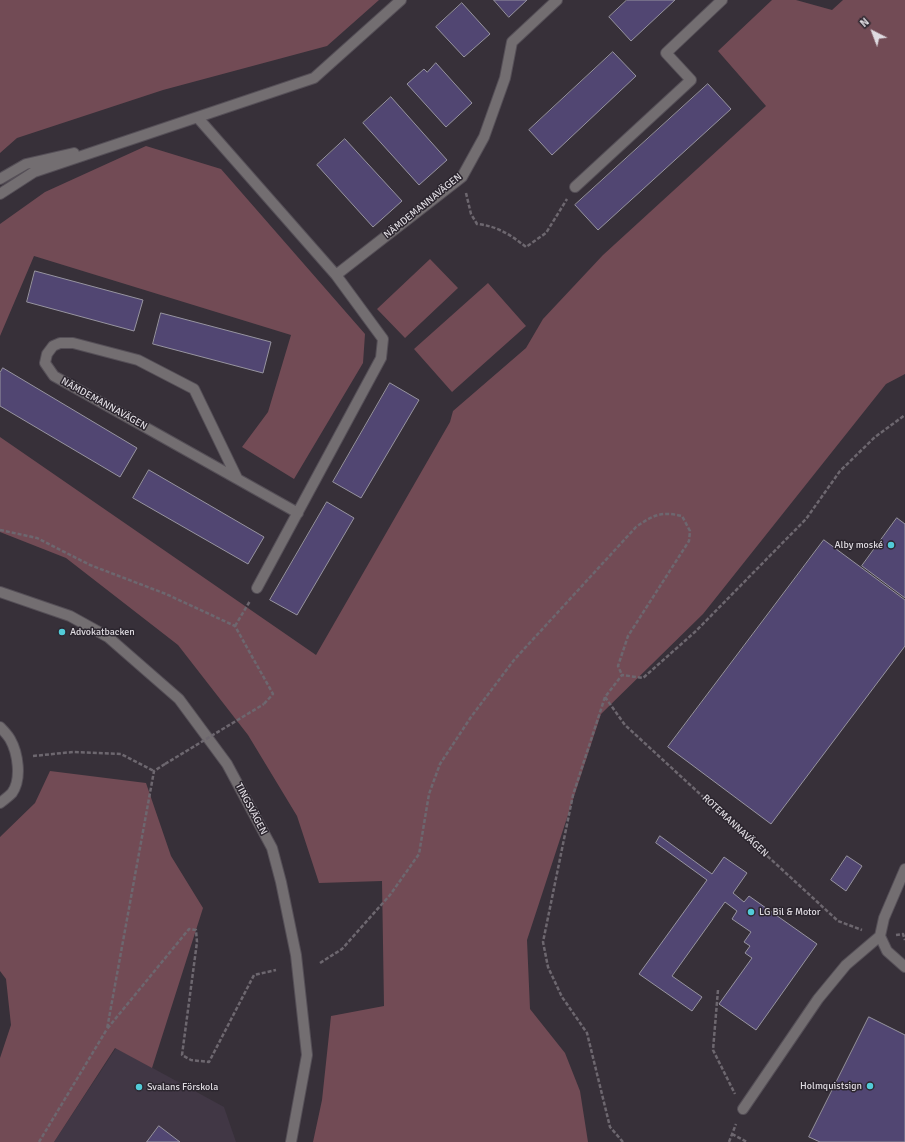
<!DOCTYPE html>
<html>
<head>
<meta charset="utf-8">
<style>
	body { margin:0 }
	#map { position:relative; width:905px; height:1142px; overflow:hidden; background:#373039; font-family:Signika,sans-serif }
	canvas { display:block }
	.north { position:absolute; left:853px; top:12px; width:40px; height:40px; -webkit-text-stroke:3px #2c262f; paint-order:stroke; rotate:318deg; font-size:11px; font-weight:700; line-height:16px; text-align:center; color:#dfdbe1 }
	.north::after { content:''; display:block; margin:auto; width:14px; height:18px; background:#dfdbe1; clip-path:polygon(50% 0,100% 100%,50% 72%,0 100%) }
</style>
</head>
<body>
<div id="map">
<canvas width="905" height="1142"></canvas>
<div class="north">N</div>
</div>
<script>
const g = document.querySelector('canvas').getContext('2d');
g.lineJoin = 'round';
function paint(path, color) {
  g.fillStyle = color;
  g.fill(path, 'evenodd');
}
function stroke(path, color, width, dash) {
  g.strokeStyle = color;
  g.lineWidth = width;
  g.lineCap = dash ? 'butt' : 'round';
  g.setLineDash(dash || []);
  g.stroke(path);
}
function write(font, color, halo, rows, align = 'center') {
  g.font = font + ' Signika,sans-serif';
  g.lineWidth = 3;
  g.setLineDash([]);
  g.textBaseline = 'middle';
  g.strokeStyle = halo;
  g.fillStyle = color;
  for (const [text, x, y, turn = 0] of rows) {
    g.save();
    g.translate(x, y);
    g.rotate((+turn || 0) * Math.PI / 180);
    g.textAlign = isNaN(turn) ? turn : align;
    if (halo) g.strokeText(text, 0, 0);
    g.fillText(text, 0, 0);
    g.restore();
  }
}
paint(new Path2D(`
	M116,1048L224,1107L236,1142H54Z`), '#413745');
paint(new Path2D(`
	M0,0H379L327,46L163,90L17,138L0,153Z
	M772,0H796L832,10L843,0H905V374L886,384L703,614L601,714L527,940L530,1009L565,1053L580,1091L588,1142H313L322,1100L331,1016L384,1006L382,881L319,883L297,816L248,735L178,645L66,558L0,532V437L316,655L450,422L453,411L526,348L543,319L603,255L766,106L718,51Z
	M146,146L221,169L365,334L363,363L294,479L242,447L268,412L291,335L34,256L0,336V224L45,192Z
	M430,259L458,288L405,338L377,309Z
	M488,283L526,326L452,392L414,349Z
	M50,771L146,783L171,856L203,908L152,1068L115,1048L54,1142H0V1058L11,1025L6,979L0,971V837L35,803Z`), '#724b55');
const building = new Path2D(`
	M494,0H527L509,17Z
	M627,0H675L631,41L609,17Z
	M462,3L490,34L464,57L436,27Z
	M613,52L636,76L552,155L529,130Z
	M436,63L472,103L446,127L407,84L424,69L427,72Z
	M708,84L731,109L598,230L575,205Z
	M391,97L447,160L419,185L363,123Z
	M345,139L402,201L373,227L317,165Z
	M35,271L143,300L134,331L27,302Z
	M161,313L271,342L263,373L153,344Z
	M3,368L137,448L120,477L0,406V373Z
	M390,383L419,400L361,498L333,482Z
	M149,470L264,537L248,564L133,498Z
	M327,502L354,518L297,615L270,600Z
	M897,518L905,524V598L862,566Z
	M824,540L905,600V646L771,824L668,747Z
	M660,836L712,874L724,857L747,873L733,893L744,902L749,896L817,944L756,1030L719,1004L752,958L745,953L750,946L744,942L751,932L732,919L737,911L725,902L672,976L702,997L692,1011L639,974L707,880L656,843Z
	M847,856L862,866L846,891L831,880Z
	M869,1017L905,1035V1142H820L809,1137Z
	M159,1126L180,1142H147Z`);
paint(building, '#514672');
stroke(building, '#9794a0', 1);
const minor = new Path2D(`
	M198,118L336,275L383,339L381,358L257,588
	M0,179L26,164L74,153
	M575,187L691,80L666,53L722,0
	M0,194L34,172L314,78L401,0
	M336,275L462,177L484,137L505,78L512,42L557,0
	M237,478L194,389L138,360L73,343H60L53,346L47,354L45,363L54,376L298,513
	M0,592L70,616L108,637L179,699L227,764L272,848L281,882L296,955L307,1055L291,1142
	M0,727C3,730 7,734 10,739C18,753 22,779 12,793C9,796 4,800 0,803
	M880,936L887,951L905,967
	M743,1109L818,999L846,965L880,936L884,918L905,869`);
stroke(minor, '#554f57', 12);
stroke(new Path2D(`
	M466,193L471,214L477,224C497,226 511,235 526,247L546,233L567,199
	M0,530L37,538L90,565L166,594L235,626L273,694L264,704
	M235,626L250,601
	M605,697L625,725L838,921L862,930
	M33,756L73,752L121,754L154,771
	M165,764L154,771L107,1029L189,929L196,930L197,942L182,1055L191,1060L209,1062L254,975L276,970
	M896,935L903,934L905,940
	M320,963L342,949L390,895L419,854L429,794L440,764L471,717L514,660L636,527C653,515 661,511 682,516L690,531L689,541L628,636L618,666L622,675
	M718,990L713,1050L735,1094
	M732,1134L747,1142
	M39,1142L107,1029
	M623,1142L610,1127L587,1033L562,997L548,967L543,942L573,795L605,697L622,675L643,678L696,631L806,519L840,471L875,437L905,415
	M729,1142L736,1124`), '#6d676f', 2.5, [4, 2]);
stroke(minor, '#736e71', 10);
stroke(new Path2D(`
	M165,764L264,704`), '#6d676f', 2.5, [4, 2]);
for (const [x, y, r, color] of [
	[891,545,4,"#52cbd8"],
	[62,632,4,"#52cbd8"],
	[751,912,4,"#52cbd8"],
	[870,1086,4,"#52cbd8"],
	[139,1087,4,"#52cbd8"]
]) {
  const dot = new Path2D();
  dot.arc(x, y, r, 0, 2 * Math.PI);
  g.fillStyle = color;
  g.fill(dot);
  stroke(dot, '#2c262f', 1.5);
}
write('10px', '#dfdbe1', '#2c262f', [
	["NÄMDEMANNAVÄGEN",423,206,-39],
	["NÄMDEMANNAVÄGEN",104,404,29],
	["TINGSVÄGEN",251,809,62],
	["ROTEMANNAVÄGEN",735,826,43]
]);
write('10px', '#dfdbe1', '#2c262f', [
	["Alby moské",883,545,"right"],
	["Advokatbacken",70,632],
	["LG Bil & Motor",759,912],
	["Holmquistsign",862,1086,"right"],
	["Svalans Förskola",147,1087]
], 'left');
</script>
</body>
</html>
